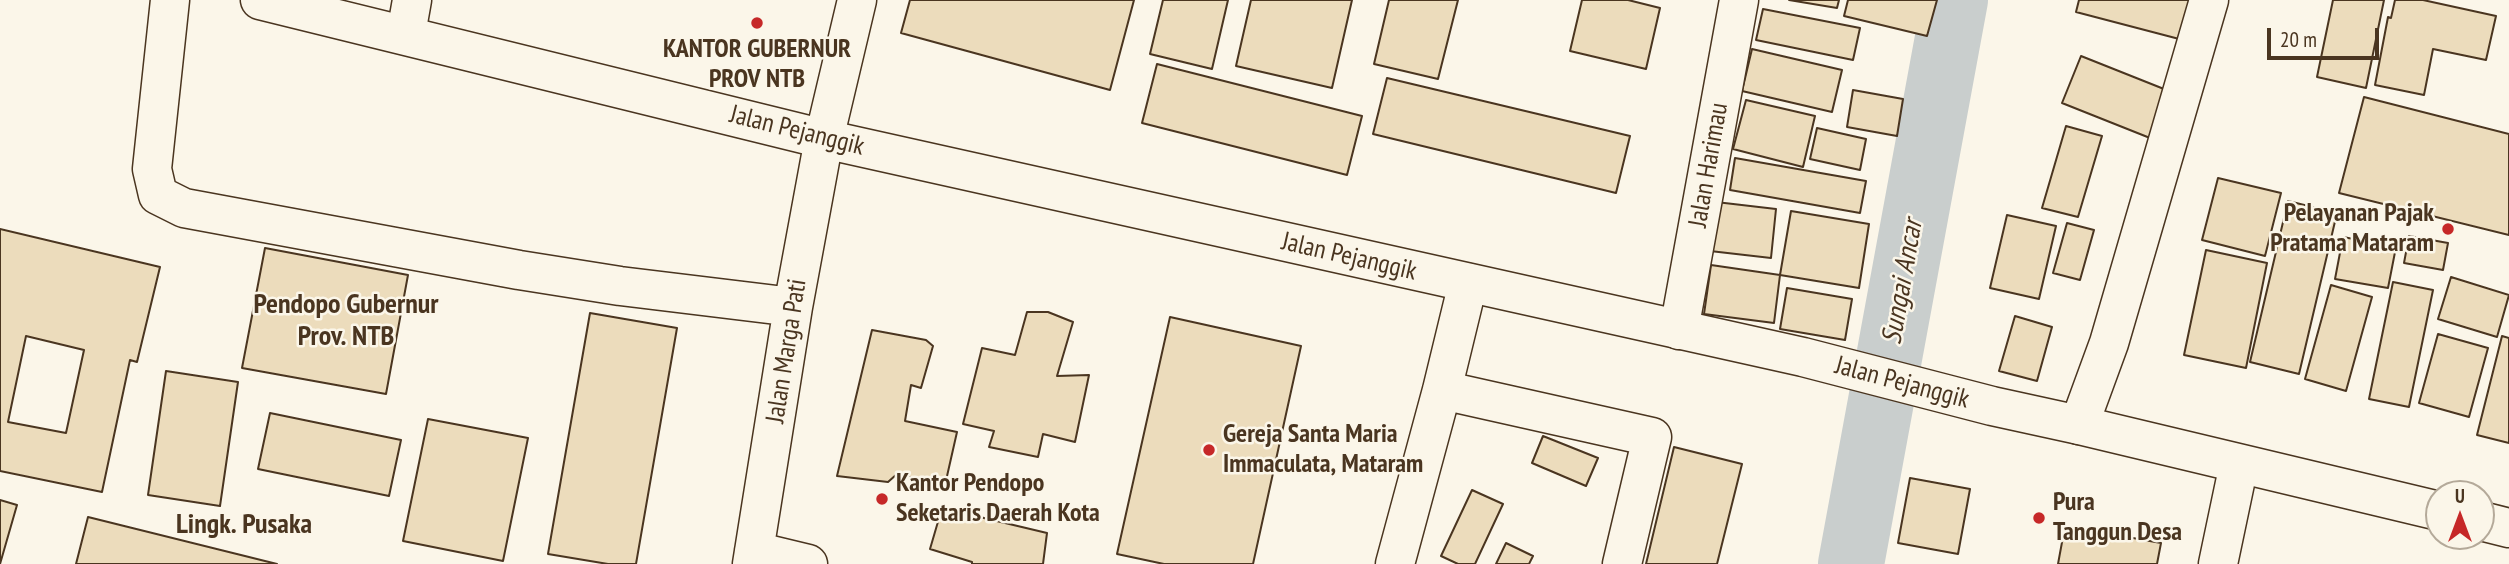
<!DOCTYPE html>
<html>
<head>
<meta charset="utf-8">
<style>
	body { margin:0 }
	#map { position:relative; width:2509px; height:564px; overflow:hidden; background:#fbf6e9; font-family:"PT Sans Narrow",sans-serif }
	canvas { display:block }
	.north { position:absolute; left:2425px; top:480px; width:70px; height:70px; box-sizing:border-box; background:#fbf6e9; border:2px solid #b4a999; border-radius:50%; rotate:0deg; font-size:19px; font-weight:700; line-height:28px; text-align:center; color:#4a3520 }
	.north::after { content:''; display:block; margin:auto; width:24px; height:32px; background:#c62828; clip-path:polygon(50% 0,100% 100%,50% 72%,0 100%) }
	.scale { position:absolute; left:2267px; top:28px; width:112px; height:32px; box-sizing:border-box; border:4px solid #4a3520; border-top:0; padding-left:9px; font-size:21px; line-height:24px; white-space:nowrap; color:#4a3520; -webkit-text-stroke:5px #fbf6e9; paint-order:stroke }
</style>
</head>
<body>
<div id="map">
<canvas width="2509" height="564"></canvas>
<div class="north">U</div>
<div class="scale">20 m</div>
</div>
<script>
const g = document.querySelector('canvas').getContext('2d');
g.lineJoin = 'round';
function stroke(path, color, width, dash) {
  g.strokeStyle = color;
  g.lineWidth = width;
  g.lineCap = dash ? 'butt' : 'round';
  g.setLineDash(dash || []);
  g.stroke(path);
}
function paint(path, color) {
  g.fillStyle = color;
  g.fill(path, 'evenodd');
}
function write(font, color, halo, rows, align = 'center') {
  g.font = font + ' "PT Sans Narrow",sans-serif';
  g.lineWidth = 5;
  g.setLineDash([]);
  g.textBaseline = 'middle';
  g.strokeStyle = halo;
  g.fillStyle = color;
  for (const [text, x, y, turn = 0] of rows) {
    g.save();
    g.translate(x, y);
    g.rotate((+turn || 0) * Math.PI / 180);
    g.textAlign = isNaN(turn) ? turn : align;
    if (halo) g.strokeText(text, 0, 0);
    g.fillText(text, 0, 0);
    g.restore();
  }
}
stroke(new Path2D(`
	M1851,564L1955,0`), '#c9cecd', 66);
const building = new Path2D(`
	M910,0H1134L1110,90L901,33Z
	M1163,0H1228L1212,69L1150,54Z
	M1251,0H1352L1332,88L1236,66Z
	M1389,0H1458L1438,79L1374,64Z
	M1582,0H1628L1660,8L1646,69L1570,51Z
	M1789,0H1839L1837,8Z
	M1848,0H1937L1927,36L1844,16Z
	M2079,0H2194L2183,40L2076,12Z
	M2333,0H2384L2366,88L2317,77Z
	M2395,0H2423L2496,16L2486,60L2433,49L2424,95L2375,85L2388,17L2391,18Z
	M1763,9L1860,28L1853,60L1756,40Z
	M1752,49L1842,70L1832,112L1742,91Z
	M2081,56L2169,91L2150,138L2062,103Z
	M1157,64L1362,116L1347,175L1142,123Z
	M1387,78L1630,136L1616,193L1373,134Z
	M1853,90L1903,99L1897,136L1847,127Z
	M2364,97L2509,134V235L2339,193Z
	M1746,100L1815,116L1803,167L1733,149Z
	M2066,126L2102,136L2078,217L2042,208Z
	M1817,128L1866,139L1860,170L1810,159Z
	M1735,158L1866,181L1860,213L1730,190Z
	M2218,178L2281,193L2265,256L2202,240Z
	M2288,201L2337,213L2299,374L2250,362Z
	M1716,202L1776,209L1771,258L1710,251Z
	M1791,211L1869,224L1859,288L1780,275Z
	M2007,215L2056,226L2039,299L1990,288Z
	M2067,223L2094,230L2080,280L2053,273Z
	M0,229L160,267L137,362L130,360L102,492L0,471ZM26,336L84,350L66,433L8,422Z
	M2409,236L2448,243L2443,270L2404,263Z
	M2343,237L2396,247L2388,288L2335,279Z
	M265,248L408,275L386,394L242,368Z
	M2206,250L2267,263L2246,368L2184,355Z
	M1711,265L1780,275L1774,323L1704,314Z
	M2451,277L2509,295L2497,337L2438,319Z
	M2393,282L2433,290L2409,407L2369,399Z
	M2331,285L2372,297L2346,391L2305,379Z
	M1787,288L1852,299L1845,340L1780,329Z
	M1027,312H1048L1073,322L1057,376L1089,375L1075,442L1043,434L1038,457L989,447L994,431L963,424L982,348L1015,355Z
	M590,313L677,328L636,564H608L548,554Z
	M2015,316L2052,327L2037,381L1999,371Z
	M1170,317L1301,346L1253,564H1164L1117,554Z
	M872,330L926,340L933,346L921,388L911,385L905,421L957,432L945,485L897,474L888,482L837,476Z
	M2438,334L2488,348L2469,417L2419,403Z
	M2502,336L2509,338V443L2477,435Z
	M166,371L238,382L220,506L148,495Z
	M270,413L401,440L389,496L258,469Z
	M428,419L528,438L503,561L403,541Z
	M1543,436L1598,458L1586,486L1532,463Z
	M1674,447L1742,464L1717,564H1646Z
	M1910,478L1970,489L1958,554L1898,543Z
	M1472,490L1503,504L1475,564H1458L1441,556Z
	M0,500L17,505L0,564Z
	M942,508L1047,533L1043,564H972V562L930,549Z
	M88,517L277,564H76Z
	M2065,526L2161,543L2157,564H2058Z
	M1506,543L1533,556L1529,564H1496Z`);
paint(building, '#ecdcbc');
stroke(building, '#4a3520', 2);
const minor = new Path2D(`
	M170,0L152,169L158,195L184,208L519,270L620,286L793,307
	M406,34L412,0
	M1679,330L1739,0
	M1442,390L1652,437L1622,564
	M2079,425L2109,343L2209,0
	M754,551L808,564
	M752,564L793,307L824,139L857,0
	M1395,564L1442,390L1468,283
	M2218,564L2239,464`);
const major = new Path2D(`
	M260,0L824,139L1803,357L1992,406L2079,425L2439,511
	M2481,521L2509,528`);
stroke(minor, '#4a3520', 41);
stroke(major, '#4a3520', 41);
stroke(minor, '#fbf6e9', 38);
stroke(major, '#fbf6e9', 38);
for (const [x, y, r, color] of [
	[757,23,7,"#c62828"],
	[2448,229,7,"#c62828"],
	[1209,450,7,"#c62828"],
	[882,499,7,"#c62828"],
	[2039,518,7,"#c62828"]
]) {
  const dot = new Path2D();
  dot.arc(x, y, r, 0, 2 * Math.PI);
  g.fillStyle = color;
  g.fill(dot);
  stroke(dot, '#fbf6e9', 2.5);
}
write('bold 26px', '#4a3520', '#fbf6e9', [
	["KANTOR GUBERNUR",757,50,"center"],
	["PROV NTB",757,80,"center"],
	["Pelayanan Pajak",2434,214,"right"],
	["Pratama Mataram",2434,244,"right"],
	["Gereja Santa Maria",1223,435],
	["Immaculata, Mataram",1223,465],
	["Kantor Pendopo",896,484],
	["Seketaris Daerah Kota",896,514],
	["Pura",2053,503],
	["Tanggun Desa",2053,533]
], 'left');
write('26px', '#4a3520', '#fbf6e9', [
	["Jalan Pejanggik",797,131,14],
	["Jalan Harimau",1709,165,-80],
	["Jalan Pejanggik",1349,257,13],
	["Jalan Marga Pati",787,351,-81],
	["Jalan Pejanggik",1902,383,15]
]);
write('italic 28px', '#4a3520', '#fbf6e9', [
	["Sungai Ancar",1903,282,-80]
]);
write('bold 28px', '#4a3520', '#fbf6e9', [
	["Pendopo Gubernur",346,305],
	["Prov. NTB",346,337],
	["Lingk. Pusaka",244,525]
]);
</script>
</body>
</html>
